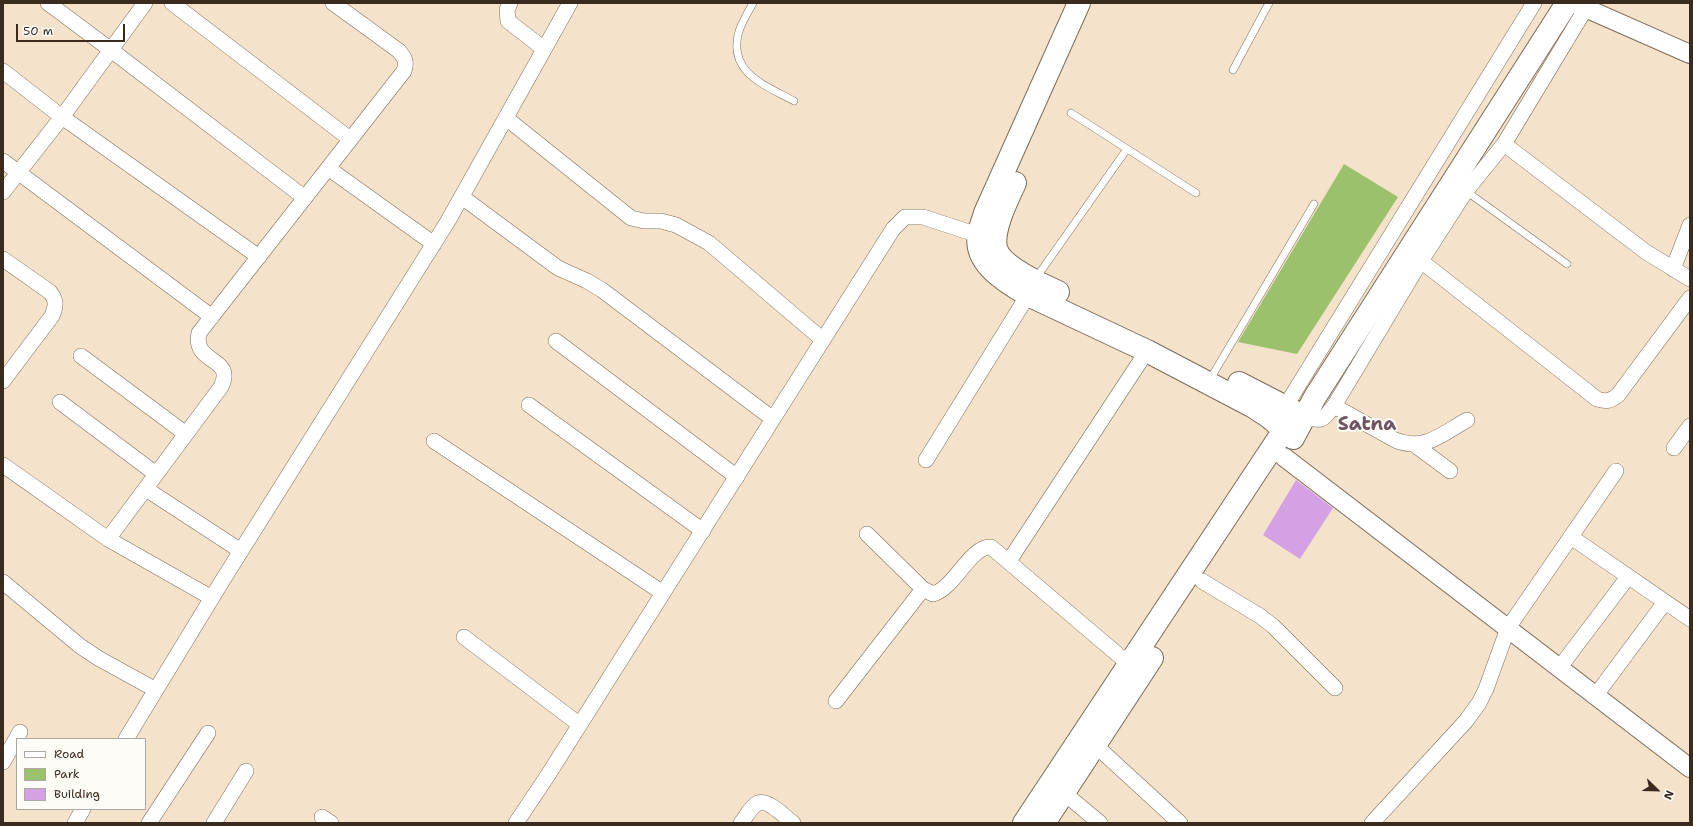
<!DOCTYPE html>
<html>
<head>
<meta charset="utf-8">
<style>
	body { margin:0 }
	#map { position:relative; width:1693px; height:826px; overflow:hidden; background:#f4e3ca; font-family:"Shantell Sans",sans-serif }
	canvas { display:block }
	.frame { position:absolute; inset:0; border:4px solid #3b2a1e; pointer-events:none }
	.legend { position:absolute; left:16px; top:738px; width:130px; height:72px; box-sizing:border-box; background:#fdfcf7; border:1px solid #afa8a0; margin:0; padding:5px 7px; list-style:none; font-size:12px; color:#3b2a1e }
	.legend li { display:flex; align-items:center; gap:8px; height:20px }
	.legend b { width:20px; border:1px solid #afa8a0 }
	.north { position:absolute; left:1637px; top:770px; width:40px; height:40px; -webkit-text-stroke:3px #fdfcf7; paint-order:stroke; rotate:113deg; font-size:11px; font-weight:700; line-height:16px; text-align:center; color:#3b2a1e }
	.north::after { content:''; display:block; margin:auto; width:14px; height:18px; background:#3b2a1e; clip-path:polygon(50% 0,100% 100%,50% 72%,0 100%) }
	.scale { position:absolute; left:16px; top:24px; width:109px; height:18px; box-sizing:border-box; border:2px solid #3b2a1e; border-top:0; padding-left:5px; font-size:12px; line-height:14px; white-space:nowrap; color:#3b2a1e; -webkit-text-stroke:3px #fdfcf7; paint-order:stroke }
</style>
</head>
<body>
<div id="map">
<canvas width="1693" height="826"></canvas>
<div class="frame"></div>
<ul class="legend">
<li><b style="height:5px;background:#fff"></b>Road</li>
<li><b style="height:11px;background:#9bc16c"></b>Park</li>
<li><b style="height:11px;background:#d4a1e4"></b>Building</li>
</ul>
<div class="north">N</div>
<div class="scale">50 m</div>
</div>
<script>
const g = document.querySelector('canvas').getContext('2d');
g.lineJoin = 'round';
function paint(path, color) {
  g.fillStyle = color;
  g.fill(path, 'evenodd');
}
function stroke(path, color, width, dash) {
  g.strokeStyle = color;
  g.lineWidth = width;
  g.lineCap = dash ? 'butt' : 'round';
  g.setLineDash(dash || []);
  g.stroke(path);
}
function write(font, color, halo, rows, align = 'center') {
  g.font = font + ' "Shantell Sans",sans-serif';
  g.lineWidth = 4;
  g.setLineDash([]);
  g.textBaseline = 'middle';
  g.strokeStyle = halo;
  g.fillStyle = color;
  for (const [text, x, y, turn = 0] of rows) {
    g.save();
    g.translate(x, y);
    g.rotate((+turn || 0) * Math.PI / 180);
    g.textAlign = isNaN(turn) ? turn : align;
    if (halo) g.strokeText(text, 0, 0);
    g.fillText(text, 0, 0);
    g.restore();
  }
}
paint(new Path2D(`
	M1344,164L1398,197L1297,354L1238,342Z`), '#9bc16c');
paint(new Path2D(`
	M1296,480L1333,508L1300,559L1263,535Z`), '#d4a1e4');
const service = new Path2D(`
	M753,3C748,12 742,22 739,31C727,73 765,85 794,101
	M1233,70L1269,3
	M1071,113L1196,193
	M1466,191L1567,264
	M1036,278L1127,149
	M1209,381L1314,204`);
const minor = new Path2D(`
	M48,3L111,50L305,198
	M172,3L350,139
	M510,3L507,10L508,21L544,49
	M3,71L62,117L259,257
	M506,118L631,218L644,221H661L676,225L709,243L823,340
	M1504,144L1646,252L1690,279
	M3,161L212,317
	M328,168L434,244
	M3,192L62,117L145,3
	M462,197L558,268L587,281L602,290L773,419
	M3,259L50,292C57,301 56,306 52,316L3,381
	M1421,261L1597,399C1606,402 1611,401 1618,395L1690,298
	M1673,269L1690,225
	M556,341L737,477
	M81,356L186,434
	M60,402L156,474
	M529,405L703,531
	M1334,406L1395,440C1424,452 1442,434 1467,420
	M1285,407L1534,3
	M1305,417C1324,422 1322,420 1334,406L1421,261L1466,191L1504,144L1586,8
	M434,441L663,593
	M1415,445L1450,471
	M1674,448L1690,426
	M926,460L1028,295
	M3,465L108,539L212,598
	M146,489L241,551
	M867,534L923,589L933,594C955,588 970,546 991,547L1129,664
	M1571,537L1690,619
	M108,539L221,387C236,356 192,365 199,333L404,71C407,62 405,58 399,51L333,3
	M1009,561L1147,351
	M1202,581L1260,616L1273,626L1335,688
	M3,582L80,646L98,658L156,690
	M464,637L580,725
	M1560,667L1628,577
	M1596,695L1665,602
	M836,701L923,589
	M126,739L224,578L448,221L570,3
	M1095,745L1180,823
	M3,762L20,732
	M1064,793L1100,823
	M322,817L331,823
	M75,823L83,809
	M149,823L208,733
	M214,823L246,771
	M516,823L548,775L893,229L905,217H923L978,235
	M741,823C746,817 751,806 758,803C768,799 785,817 793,823
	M1372,823L1466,721L1479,703L1486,689L1508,628L1616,471`);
const tertiary = new Path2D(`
	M1574,3L1690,54
	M1284,457L1690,768`);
const primary = new Path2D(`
	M1024,823L1284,430
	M1044,823L1152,658`);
const trunk = new Path2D(`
	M1079,3L985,213C983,220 980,227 979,234C973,263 1007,283 1028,295L1147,351L1252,406L1269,417L1293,438L1315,397L1567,3
	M1015,183C1007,200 992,230 996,248C1001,267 1041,284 1058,292
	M1239,383L1305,417`);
stroke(service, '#7c6b5a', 8);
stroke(minor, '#7c6b5a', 16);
stroke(tertiary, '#7c6b5a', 20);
stroke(primary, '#7c6b5a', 24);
stroke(trunk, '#7c6b5a', 24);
stroke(service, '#fff', 7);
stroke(minor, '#fff', 15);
stroke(tertiary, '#fff', 18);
stroke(primary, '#fff', 22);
stroke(trunk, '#fff', 22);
write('bold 19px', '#715463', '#fdfcf7', [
	["Satna",1367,425]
]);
</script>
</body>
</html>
